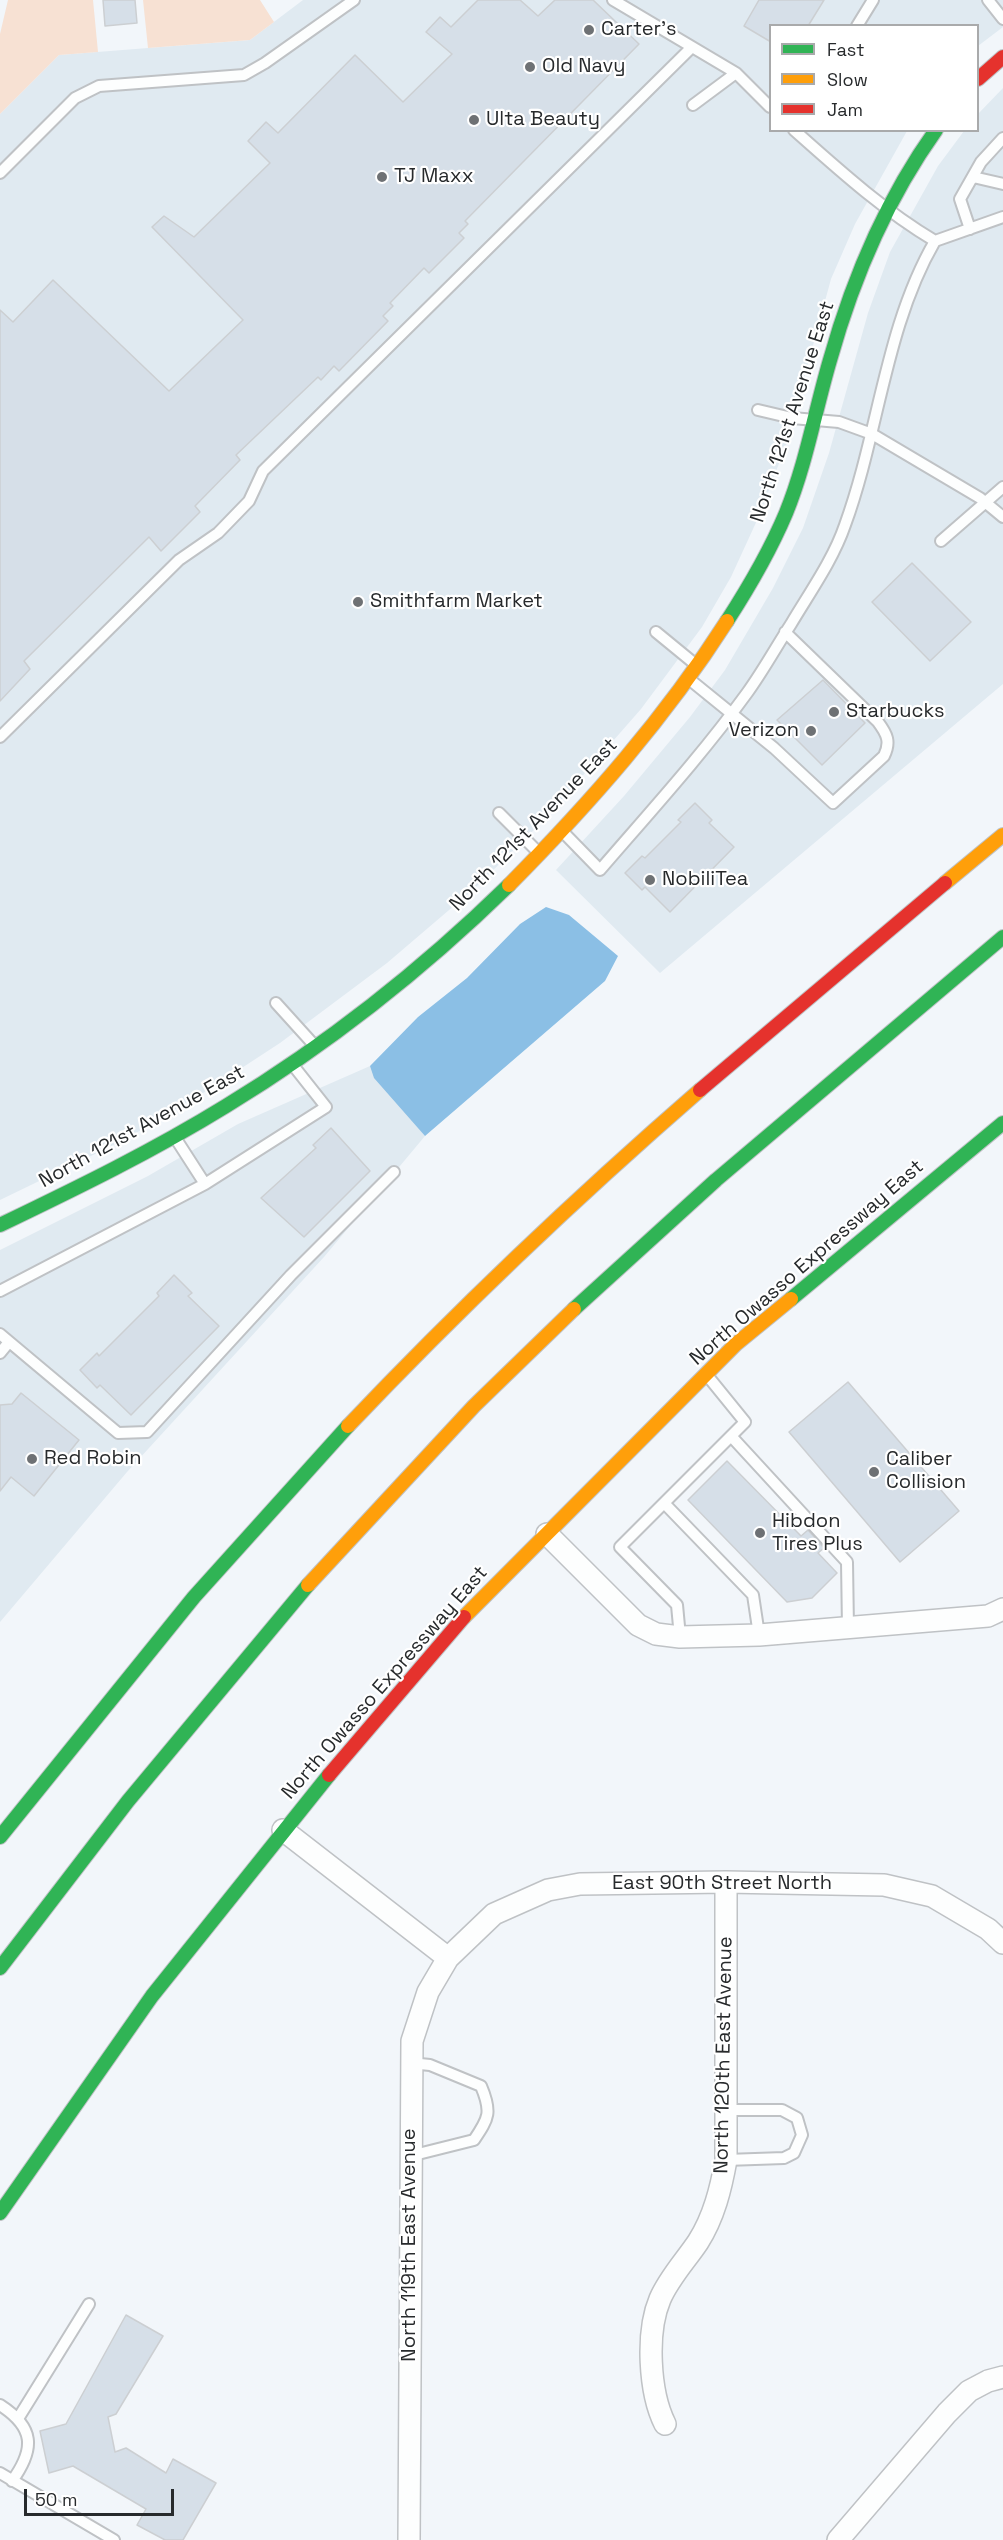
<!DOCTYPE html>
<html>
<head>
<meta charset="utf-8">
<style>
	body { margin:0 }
	#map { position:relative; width:1003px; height:2540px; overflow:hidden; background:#f2f6fa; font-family:"Space Grotesk",sans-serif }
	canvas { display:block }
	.legend { position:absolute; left:769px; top:24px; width:210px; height:108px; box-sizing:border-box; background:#fff; border:2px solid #a9aaab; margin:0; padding:8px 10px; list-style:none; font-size:18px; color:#272a2c }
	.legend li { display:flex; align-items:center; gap:12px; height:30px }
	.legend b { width:30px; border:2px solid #a9aaab }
	.scale { position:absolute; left:24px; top:2489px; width:150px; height:27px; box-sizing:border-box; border:3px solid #272a2c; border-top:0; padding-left:8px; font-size:18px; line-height:21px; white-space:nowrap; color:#272a2c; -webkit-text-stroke:4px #fff; paint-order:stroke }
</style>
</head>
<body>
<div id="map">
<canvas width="1003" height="2540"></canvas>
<ul class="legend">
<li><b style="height:8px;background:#30b455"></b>Fast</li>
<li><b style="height:8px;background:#ff9f0a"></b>Slow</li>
<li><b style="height:8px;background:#e5322d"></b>Jam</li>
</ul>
<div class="scale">50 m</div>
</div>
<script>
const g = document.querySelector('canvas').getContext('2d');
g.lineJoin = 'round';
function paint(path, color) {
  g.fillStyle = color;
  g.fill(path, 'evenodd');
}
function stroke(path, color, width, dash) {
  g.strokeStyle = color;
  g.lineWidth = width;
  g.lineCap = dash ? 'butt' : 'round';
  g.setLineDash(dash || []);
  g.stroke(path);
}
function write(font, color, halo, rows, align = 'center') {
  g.font = font + ' "Space Grotesk",sans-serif';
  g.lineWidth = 4.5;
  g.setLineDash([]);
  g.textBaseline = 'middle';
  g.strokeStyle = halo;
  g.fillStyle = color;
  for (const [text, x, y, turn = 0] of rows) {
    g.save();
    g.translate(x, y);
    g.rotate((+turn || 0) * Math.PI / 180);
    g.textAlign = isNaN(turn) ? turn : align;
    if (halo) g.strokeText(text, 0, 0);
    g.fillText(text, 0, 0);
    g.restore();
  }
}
paint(new Path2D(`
	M303,0H1003V27L978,46V26H770V130L907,131L855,224L831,279L786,445L759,516L731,577L702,627L641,709L542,822L476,887L387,963L280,1043L208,1090L126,1139L0,1200V114L59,55L250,40Z
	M1003,88V684L660,973L556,870L624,796L690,717L725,670L773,588L803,528L829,453L868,313L890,252L938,166L964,131L978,130V114Z
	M370,1066L425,1136L324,1257L127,1472L0,1622V1250L148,1176L238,1124Z`), '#e0eaf1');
paint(new Path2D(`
	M8,0H93L98,52L59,55L0,114V34Z
	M143,0H260L274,22L250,40L148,48Z`), '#f7e1d3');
paint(new Path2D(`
	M546,907L569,915L618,956L605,981L425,1136L374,1078L370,1066L418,1017L467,978L520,924Z`), '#8bbfe5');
const building = new Path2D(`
	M103,0H135L137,23L105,26Z
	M478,0H520L538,16L555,0H593L639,44L465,221L468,224L459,233L464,238L429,273L424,268L390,303L393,306L383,316L388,321L339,371L334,366L321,380L318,377L236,455L240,460L195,506L200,512L161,551L149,537L24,661L30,669L0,701V310L13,322L53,280L169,391L243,320L152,227L164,216L194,237L270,163L248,141L266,122L278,133L355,55L403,102L452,54L426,32L440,17L451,27Z
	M759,0H824L808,26H771V42L744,26Z
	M912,563L971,622L930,661L872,602Z
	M823,680L865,723L822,765L777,720Z
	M695,803L712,820L709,823L734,847L670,912L645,887L642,890L625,873L642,856L645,858L681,822L678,820Z
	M331,1128L370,1171L304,1237L261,1198L316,1148L313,1145Z
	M174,1275L192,1293L188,1296L219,1326L131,1415L100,1385L97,1388L80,1370L97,1353L99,1356L159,1296L157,1293Z
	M848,1382L959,1511L900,1562L789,1432Z
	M21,1393L79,1440L34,1496L11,1477L0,1491V1405L12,1404Z
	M727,1461L801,1536L808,1530L824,1548L818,1553L837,1573L812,1598L787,1602L688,1500Z
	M126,2315L163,2336L116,2414L108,2417L115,2452L126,2448L166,2473L173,2459L216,2483L183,2540H165L137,2525L146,2509L73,2466L49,2473L40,2431L66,2424Z`);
paint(building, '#d6dfe8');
stroke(building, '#cccfd2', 1.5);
const lane = new Path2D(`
	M613,0L736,73L770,107
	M988,0L1003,19
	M857,26L873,0
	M693,105L736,73
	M794,130C839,170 883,210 935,241
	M0,173L75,98L99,86L244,75L265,63L354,0
	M973,177L1003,184
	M970,229L960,199L981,162L1003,138
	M758,410L792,418L839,422L872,434L980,498L1003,517
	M941,541L1003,487
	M656,632L695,664
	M689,679L774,748L833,803L884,756C891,742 887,734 878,722L785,632
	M0,737L179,560L218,533L249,501L263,471L692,47
	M499,813L539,853
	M564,833L600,870C650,812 702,755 747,693C763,671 776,647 791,624C810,592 833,560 845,525C879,432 885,327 935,241L1003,217
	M276,1003L314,1045
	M176,1139L205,1184
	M0,1291L205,1184L326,1107L292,1064
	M0,1334L118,1433L147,1432L291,1275L394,1172
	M0,1353L9,1342
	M731,1436L847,1562L848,1628
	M664,1503L753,1595L759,1635
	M680,1637L677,1605L620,1547L745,1422L706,1374
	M725,2110H782L797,2118L802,2135L794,2153L784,2158L726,2160
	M410,2156L474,2140C489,2118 492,2112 481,2086L430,2065L410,2063
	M0,2405C34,2427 36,2448 12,2481
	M19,2417L89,2304
	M0,2473L114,2540`);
const street = new Path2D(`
	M547,1534L638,1625L656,1634L680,1637L759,1635L988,1616L1003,1609
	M283,1830L448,1958
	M665,2424C649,2392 646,2332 660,2299C669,2278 686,2260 698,2242C714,2217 721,2188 726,2160V1882
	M409,2540L412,2041L428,1992L448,1958L494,1914L548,1890L580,1884L726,1882L884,1885L932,1896L988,1929L1003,1943
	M838,2540L947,2413L969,2391L988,2381L1003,2377`);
const fast = new Path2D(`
	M727,621C749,587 770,551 786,513C806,464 815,411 830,360C853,278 886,200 936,130
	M0,1225C77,1188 153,1151 226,1106C328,1044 424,968 509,885
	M791,1299L1003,1123
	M574,1309L716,1180L1003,937
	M0,1837L194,1597L348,1426
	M0,1968L128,1801L308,1585
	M0,2213L152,1996L329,1775`);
const slow = new Path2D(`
	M945,883L1003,835
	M509,885C590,803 665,718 727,621
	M348,1426C460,1308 577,1197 700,1090
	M308,1585L474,1406L574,1309
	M464,1617L736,1344L791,1299`);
const jam = new Path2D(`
	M978,79L1003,57
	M700,1090L945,883
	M329,1775L464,1617`);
stroke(lane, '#bfc2c5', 14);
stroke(street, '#bfc2c5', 24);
stroke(fast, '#bfc2c5', 16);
stroke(slow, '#bfc2c5', 16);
stroke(jam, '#bfc2c5', 16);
stroke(lane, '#fdfefe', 10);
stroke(street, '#fdfefe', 21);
stroke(fast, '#30b455', 14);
stroke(slow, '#ff9f0a', 14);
stroke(jam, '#e5322d', 14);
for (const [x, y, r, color] of [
	[589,30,6,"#6e7174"],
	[530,67,6,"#6e7174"],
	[474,120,6,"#6e7174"],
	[382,177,6,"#6e7174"],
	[358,602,6,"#6e7174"],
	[834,712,6,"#6e7174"],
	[811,731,6,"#6e7174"],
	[650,880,6,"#6e7174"],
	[32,1459,6,"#6e7174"],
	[874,1472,6,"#6e7174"],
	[760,1533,6,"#6e7174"]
]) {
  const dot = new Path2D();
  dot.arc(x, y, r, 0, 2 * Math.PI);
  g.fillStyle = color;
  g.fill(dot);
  stroke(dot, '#fff', 2);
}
write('20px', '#272a2c', '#fff', [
	["Carter's",601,30],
	["Old Navy",542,67],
	["Ulta Beauty",486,120],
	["TJ Maxx",394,177],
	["Smithfarm Market",370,602],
	["Starbucks",846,712],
	["Verizon",799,731,"right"],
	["NobiliTea",662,880],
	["Red Robin",44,1459],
	["Caliber",886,1460],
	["Collision",886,1483],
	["Hibdon",772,1522],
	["Tires Plus",772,1545]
], 'left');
write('20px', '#272a2c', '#fff', [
	["North 121st Avenue East",793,412,-72],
	["North 121st Avenue East",534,825,-46],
	["North 121st Avenue East",142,1127,-29],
	["North Owasso Expressway East",807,1263,-41],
	["North Owasso Expressway East",385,1683,-49],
	["East 90th Street North",722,1884],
	["North 120th East Avenue",724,2055,-89],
	["North 119th East Avenue",410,2245,-90]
]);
</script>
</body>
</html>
